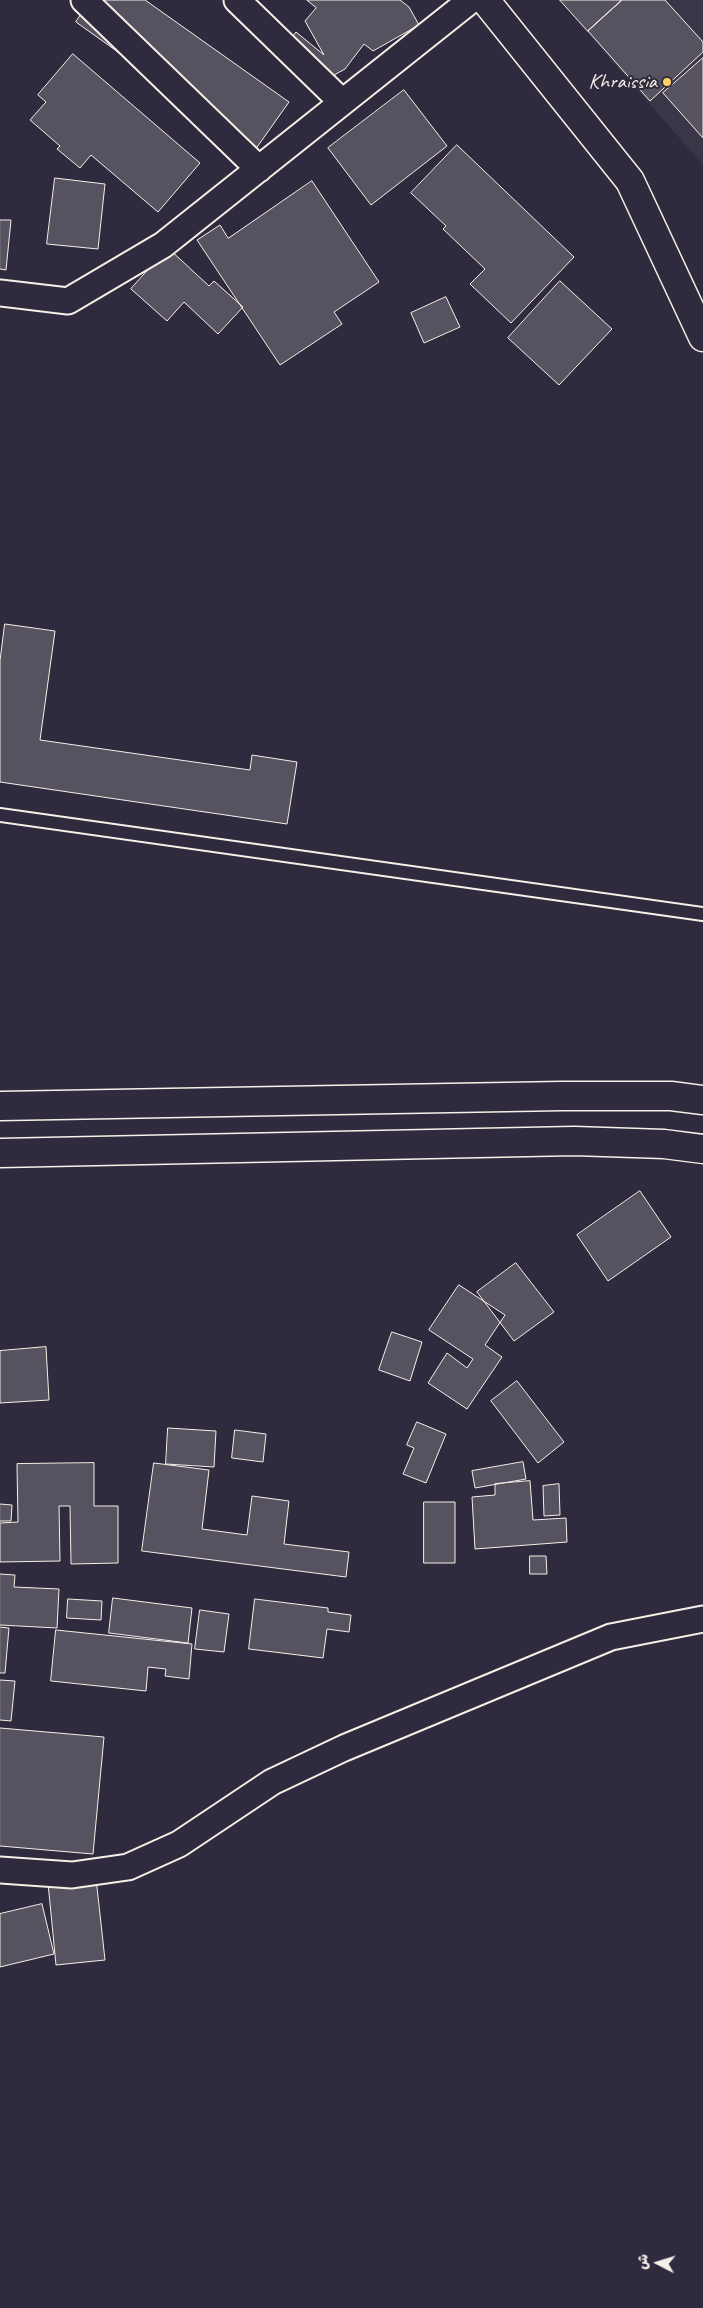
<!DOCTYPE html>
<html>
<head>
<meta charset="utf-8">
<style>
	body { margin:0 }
	#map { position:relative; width:703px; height:2308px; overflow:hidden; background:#2f2a3d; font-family:Caveat,"Playpen Sans Arabic",sans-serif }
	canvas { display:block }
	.north { position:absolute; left:633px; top:2238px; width:50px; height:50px; -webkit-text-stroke:4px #2f2a3d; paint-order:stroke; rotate:275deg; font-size:14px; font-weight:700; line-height:20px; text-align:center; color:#f4f1e8 }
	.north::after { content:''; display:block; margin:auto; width:18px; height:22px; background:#f4f1e8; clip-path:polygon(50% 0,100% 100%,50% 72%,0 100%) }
</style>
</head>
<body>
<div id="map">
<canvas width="703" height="2308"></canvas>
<div class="north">ش</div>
</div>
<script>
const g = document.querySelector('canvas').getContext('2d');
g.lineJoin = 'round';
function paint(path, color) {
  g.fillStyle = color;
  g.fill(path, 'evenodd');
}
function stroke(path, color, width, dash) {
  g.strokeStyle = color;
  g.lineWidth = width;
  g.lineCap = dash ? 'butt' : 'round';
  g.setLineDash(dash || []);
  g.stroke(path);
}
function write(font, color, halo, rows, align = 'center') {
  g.font = font + ' Caveat,sans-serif';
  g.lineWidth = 4;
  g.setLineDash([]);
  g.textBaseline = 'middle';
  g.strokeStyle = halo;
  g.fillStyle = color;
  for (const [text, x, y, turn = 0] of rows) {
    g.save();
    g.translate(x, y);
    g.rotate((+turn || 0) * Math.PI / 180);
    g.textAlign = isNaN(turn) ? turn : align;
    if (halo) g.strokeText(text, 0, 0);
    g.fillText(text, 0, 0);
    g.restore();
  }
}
paint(new Path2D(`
	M559,0H703V165Z`), '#3b3647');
const building = new Path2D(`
	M91,0H145L289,102L255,150L76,22Z
	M307,0H400L409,7L419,25L373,51L364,44L345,69L318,84L280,53L296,32L324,55L305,21L316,8Z
	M560,0H622L588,31Z
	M622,0H665L703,42V52L650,101L588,31Z
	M73,54L200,163L158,212L91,155L80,168L57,149L60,146L30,120L46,102L38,95Z
	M703,58V138L663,93Z
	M404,90L447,146L371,205L328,148Z
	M457,145L574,257L511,323L470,284L485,269L443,229L446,226L411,193Z
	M55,178L105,184L98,249L47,244Z
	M312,181L379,282L334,312L342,324L280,365L197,240L220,225L228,238Z
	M0,220H11L6,270L0,269Z
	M168,248L209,286L214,281L243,307L218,334L184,302L167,321L131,289Z
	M560,281L612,329L559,385L508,338Z
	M446,297L460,327L424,343L411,313Z
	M5,624L55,631L40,740L250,770L252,755L297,762L287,824L0,782V661Z
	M640,1191L671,1237L608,1281L577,1235Z
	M516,1263L554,1312L514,1341L477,1292Z
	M459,1285L505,1315L485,1345L502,1357L467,1409L428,1383L447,1353L467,1368L473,1359L429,1330Z
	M392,1332L422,1342L410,1381L379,1370Z
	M46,1347L49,1400L0,1403V1351Z
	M517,1381L564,1442L538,1463L491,1401Z
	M417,1422L446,1434L426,1483L403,1474L414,1448L407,1445Z
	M168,1428L216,1431L214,1467L166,1464Z
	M235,1430L266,1434L263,1462L232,1458Z
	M523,1462L526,1479L475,1488L472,1471Z
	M94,1463V1506H118V1563L71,1564L70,1506H59L60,1561L0,1562V1523L18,1522L17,1464Z
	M154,1463L209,1470L202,1529L247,1535L252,1496L289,1501L284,1544L349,1552L346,1577L142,1551Z
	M530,1481L533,1520L566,1518L567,1542L475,1549L472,1497L495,1495V1484Z
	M559,1484L560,1515L544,1516L543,1486Z
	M424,1502H455V1563H424Z
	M0,1504L12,1505L11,1521H0Z
	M530,1556H546L547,1574H530Z
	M0,1574L15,1575L14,1587L59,1589L57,1628L0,1625Z
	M113,1598L192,1608L188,1643L109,1633Z
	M68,1599L102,1601L101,1620L67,1618Z
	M255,1599L328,1608V1612L351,1615L349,1632L327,1629L323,1658L249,1649Z
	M200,1610L229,1614L224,1652L195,1649Z
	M0,1627L9,1628L5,1673H0Z
	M56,1630L192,1644L189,1679L165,1676L166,1669L148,1667L146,1691L51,1681Z
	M0,1680L15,1681L11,1721L0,1720Z
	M0,1728L104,1737L93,1854L0,1846Z
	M96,1878L105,1960L56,1965L48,1883Z
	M42,1904L54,1954L0,1967V1914Z`);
paint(building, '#56525f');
stroke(building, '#f4f1e8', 1);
const lane = new Path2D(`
	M0,815L703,914`);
const street = new Path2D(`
	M84,0L259,169
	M237,0L342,102
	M0,293L68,301L163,245L471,0
	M0,1870L72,1875L128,1867L179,1844L272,1782L344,1748L611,1637L703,1619`);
const primary = new Path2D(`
	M485,0L630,181L703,337`);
const highway = new Path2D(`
	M0,1106L562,1096H671L703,1100
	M0,1153L574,1141L664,1144L703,1149`);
stroke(lane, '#f4f1e8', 16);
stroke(street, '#f4f1e8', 29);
stroke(primary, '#f4f1e8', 31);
stroke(highway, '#f4f1e8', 31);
stroke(lane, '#2f2a3d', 12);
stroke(street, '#2f2a3d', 25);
stroke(primary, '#2f2a3d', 28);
stroke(highway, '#2f2a3d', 28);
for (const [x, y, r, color] of [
	[667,82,5,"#ffd166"]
]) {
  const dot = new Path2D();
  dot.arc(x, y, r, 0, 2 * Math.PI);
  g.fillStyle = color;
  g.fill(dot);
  stroke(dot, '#2f2a3d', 2);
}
write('21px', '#f4f1e8', '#2f2a3d', [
	["Khraissia",657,82]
], 'right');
</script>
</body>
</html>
